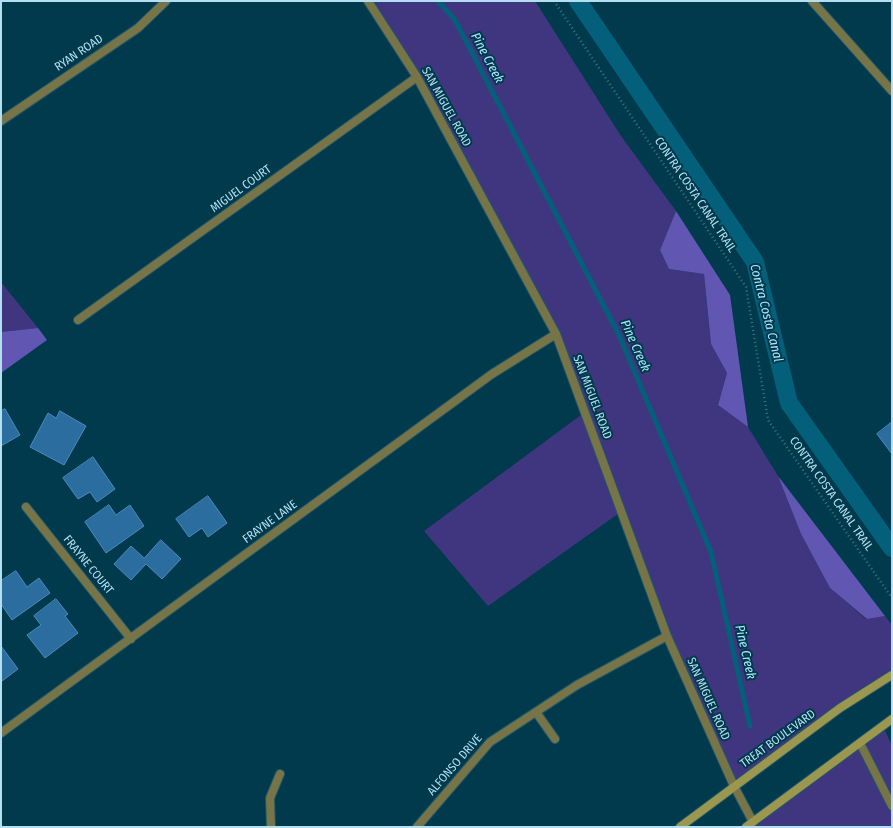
<!DOCTYPE html>
<html>
<head>
<meta charset="utf-8">
<style>
	body { margin:0 }
	#map { position:relative; width:893px; height:828px; overflow:hidden; background:#003a4c; font-family:"Fira Sans Condensed",sans-serif }
	canvas { display:block }
	.frame { position:absolute; inset:0; border:2px solid #b3dff1; pointer-events:none }
</style>
</head>
<body>
<div id="map">
<canvas width="893" height="828"></canvas>
<div class="frame"></div>
</div>
<script>
const g = document.querySelector('canvas').getContext('2d');
g.lineJoin = 'round';
function paint(path, color) {
  g.fillStyle = color;
  g.fill(path, 'evenodd');
}
function stroke(path, color, width, dash) {
  g.strokeStyle = color;
  g.lineWidth = width;
  g.lineCap = dash ? 'butt' : 'round';
  g.setLineDash(dash || []);
  g.stroke(path);
}
function write(font, color, halo, rows, align = 'center') {
  g.font = font + ' "Fira Sans Condensed",sans-serif';
  g.lineWidth = 4;
  g.setLineDash([]);
  g.textBaseline = 'middle';
  g.strokeStyle = halo;
  g.fillStyle = color;
  for (const [text, x, y, turn = 0] of rows) {
    g.save();
    g.translate(x, y);
    g.rotate((+turn || 0) * Math.PI / 180);
    g.textAlign = isNaN(turn) ? turn : align;
    if (halo) g.strokeText(text, 0, 0);
    g.fillText(text, 0, 0);
    g.restore();
  }
}
paint(new Path2D(`
	M368,1H535L621,136L676,211L660,250L669,269L704,274L711,344L727,373L718,405L748,427L778,476L801,534L830,588L866,619L885,616L892,625V675L734,786L695,700L622,511L488,606L424,531L585,412L556,334L417,77Z
	M1,282L38,328L1,332Z
	M883,726L892,746V827H746Z`), '#403680');
paint(new Path2D(`
	M676,211L730,295L748,427L718,405L727,373L711,344L704,274L669,269L660,250Z
	M38,328L47,340L1,373V332Z
	M778,476L885,616L867,619L830,588L801,534Z`), '#6157b3');
stroke(new Path2D(`
	M438,1L455,20L619,335L711,552L750,726`), '#045f7a', 5);
stroke(new Path2D(`
	M578,1L755,262L789,403L892,548`), '#045f7a', 18);
const building = new Path2D(`
	M5,409L20,435L1,446V411Z
	M60,411L86,426L64,465L30,447L48,413L56,418Z
	M892,422V454L877,434Z
	M93,457L115,489L97,502L90,492L78,499L63,478Z
	M208,496L227,523L208,537L202,528L189,537L176,519Z
	M109,505L116,515L130,505L144,526L106,553L85,522Z
	M161,540L181,559L162,579L146,564L131,580L114,564L131,546L144,558Z
	M16,571L27,587L39,578L50,593L12,620L1,604V581Z
	M56,599L68,614L65,616L78,633L45,658L27,635L41,625L34,616Z
	M1,646L18,669L2,681L1,680Z`);
paint(building, '#2b6d9f');
stroke(building, '#4a8bbf', 1);
const minor = new Path2D(`
	M368,1L417,77L556,334L667,636L734,786L753,822
	M812,1L892,91
	M1,121L138,28L166,1
	M78,320L417,77
	M26,507L131,639
	M536,712L555,739
	M1,733L492,374L556,334
	M860,743L892,806
	M271,827L270,798L280,774
	M417,827L490,742L577,685L667,636`);
const secondary = new Path2D(`
	M680,827L840,708L892,675
	M746,827L892,719`);
stroke(minor, '#20586a', 10);
stroke(secondary, '#20586a', 10);
stroke(new Path2D(`
	M554,1L746,287L768,420L892,598`), '#3f7486', 2.5, [1, 3]);
stroke(minor, '#777447', 8);
stroke(secondary, '#9c974e', 8);
write('12px', '#b3dff1', '#003a4c', [
	["RYAN ROAD",79,53,-34],
	["SAN MIGUEL ROAD",446,107,61],
	["MIGUEL COURT",241,189,-36],
	["CONTRA COSTA CANAL TRAIL",695,195,56],
	["SAN MIGUEL ROAD",592,397,69],
	["CONTRA COSTA CANAL TRAIL",831,494,55],
	["FRAYNE LANE",270,522,-36],
	["FRAYNE COURT",88,565,51],
	["SAN MIGUEL ROAD",708,699,66],
	["TREAT BOULEVARD",778,739,-36],
	["ALFONSO DRIVE",455,765,-49]
]);
write('italic 13px', '#ace7ff', '#003a4c', [
	["Pine Creek",487,58,62],
	["Contra Costa Canal",766,313,76],
	["Pine Creek",635,346,66],
	["Pine Creek",745,652,77]
]);
</script>
</body>
</html>
